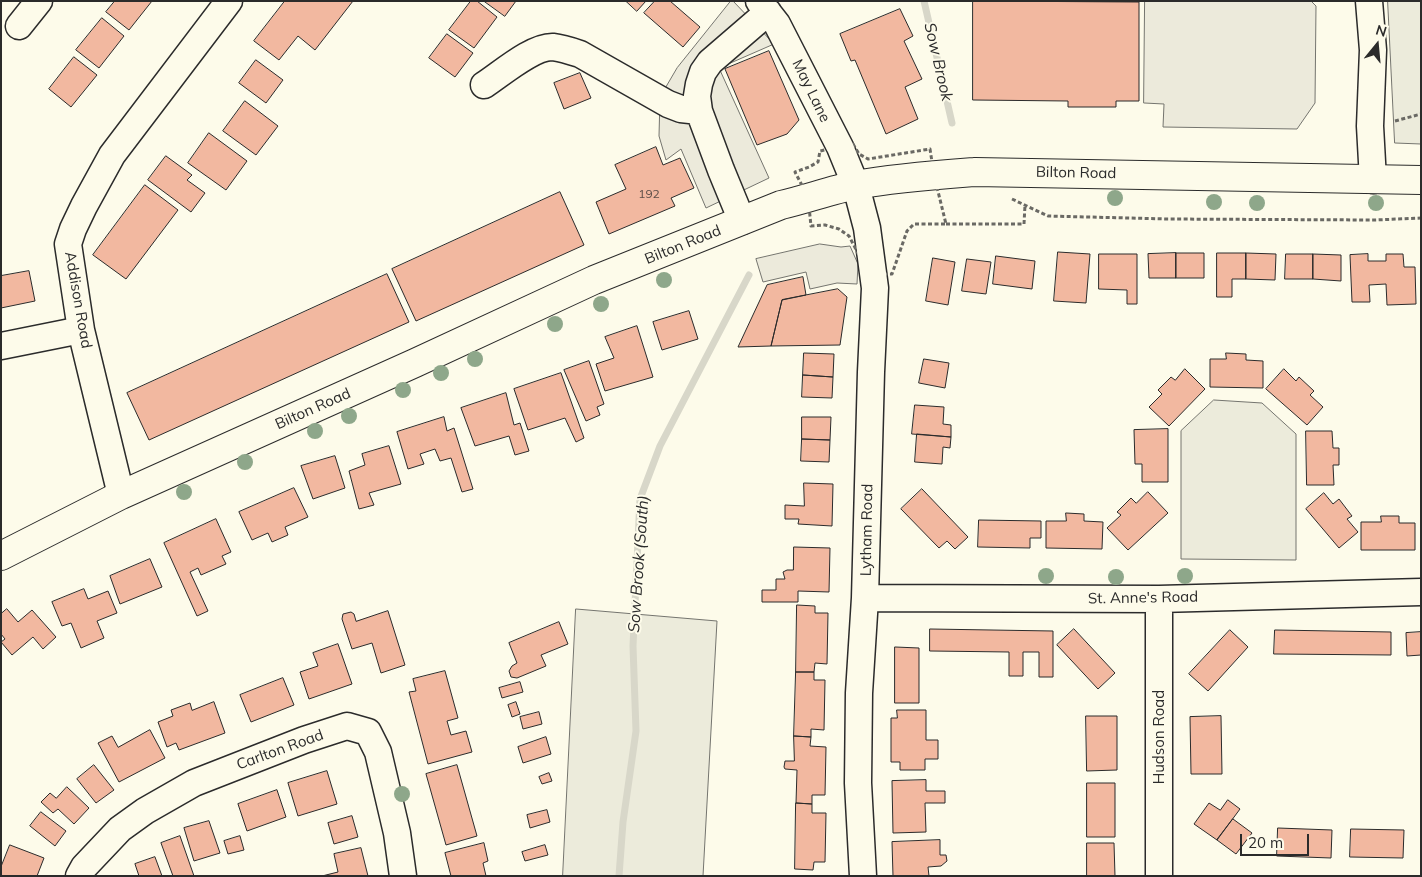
<!DOCTYPE html>
<html>
<head>
<meta charset="utf-8">
<style>
	body { margin:0 }
	#map { position:relative; width:1422px; height:877px; overflow:hidden; background:#fdfbea; font-family:Mulish,sans-serif }
	canvas { display:block }
	.frame { position:absolute; inset:0; border:2px solid #2b2b2b; pointer-events:none }
	.north { position:absolute; left:1352px; top:20px; width:50px; height:50px; -webkit-text-stroke:4px #fdfbea; paint-order:stroke; rotate:17deg; font-size:14px; font-weight:700; line-height:20px; text-align:center; color:#2b2b2b }
	.north::after { content:''; display:block; margin:auto; width:18px; height:22px; background:#2b2b2b; clip-path:polygon(50% 0,100% 100%,50% 72%,0 100%) }
	.scale { position:absolute; left:1240px; top:834px; width:69px; height:22px; box-sizing:border-box; border:2px solid #2b2b2b; border-top:0; padding-left:6px; font-size:15px; line-height:18px; white-space:nowrap; color:#2b2b2b; -webkit-text-stroke:4px #fdfbea; paint-order:stroke }
</style>
</head>
<body>
<div id="map">
<canvas width="1422" height="877"></canvas>
<div class="frame"></div>
<div class="north">N</div>
<div class="scale">20 m</div>
</div>
<script>
const g = document.querySelector('canvas').getContext('2d');
g.lineJoin = 'round';
function paint(path, color) {
  g.fillStyle = color;
  g.fill(path, 'evenodd');
}
function stroke(path, color, width, dash) {
  g.strokeStyle = color;
  g.lineWidth = width;
  g.lineCap = dash ? 'butt' : 'round';
  g.setLineDash(dash || []);
  g.stroke(path);
}
function write(font, color, halo, rows, align = 'center') {
  g.font = font + ' Mulish,sans-serif';
  g.lineWidth = 4;
  g.setLineDash([]);
  g.textBaseline = 'middle';
  g.strokeStyle = halo;
  g.fillStyle = color;
  for (const [text, x, y, turn = 0] of rows) {
    g.save();
    g.translate(x, y);
    g.rotate((+turn || 0) * Math.PI / 180);
    g.textAlign = isNaN(turn) ? turn : align;
    if (halo) g.strokeText(text, 0, 0);
    g.fillText(text, 0, 0);
    g.restore();
  }
}
const green = new Path2D(`
	M1388,1H1421V144L1395,143Z
	M1214,400L1262,403L1296,434V560L1181,559V431Z
	M576,609L717,621L703,876H563Z`);
paint(green, '#ecebdb');
stroke(green, '#74746e', 1);
const parking = new Path2D(`
	M731,1H733L774,44L719,68L769,178L706,208L681,149L666,160L659,136L660,97L677,68Z
	M1145,1H1311L1316,6L1315,103L1297,129L1163,127L1164,104L1144,103Z
	M820,244L841,247L850,246L858,264L857,284L837,283L810,289L806,272L763,282L756,259Z`);
paint(parking, '#eceadb');
stroke(parking, '#74746e', 1);
stroke(new Path2D(`
	M924,1L952,123
	M619,876L623,822L636,731L633,646L640,499L660,446L749,275`), '#d8d7c9', 7);
const building = new Path2D(`
	M115,1H152L129,30L106,12Z
	M285,1H353L315,50L298,36L279,60L254,41Z
	M471,1H477L497,17L474,48L449,30Z
	M484,1H516L505,16Z
	M626,1H646L637,11Z
	M655,1H670L700,27L683,47L644,13Z
	M973,1L1139,2V101H1116V107H1068V101L973,100Z
	M900,9L913,36L904,41L922,79L905,87L918,119L886,134L855,60L851,61L840,34Z
	M102,18L124,36L99,68L76,50Z
	M447,34L473,53L455,77L429,58Z
	M769,51L799,120L787,134L757,145L725,69Z
	M74,57L97,75L71,107L49,89Z
	M256,60L283,80L266,103L239,83Z
	M580,73L591,98L564,109L554,83Z
	M245,101L278,126L256,155L223,131Z
	M209,133L247,161L226,190L188,163Z
	M656,147L663,165L680,158L694,188L671,198L675,206L609,234L596,202L626,189L615,165Z
	M166,156L192,175L187,180L205,193L191,212L148,180Z
	M145,185L178,210L126,279L93,255Z
	M560,192L584,245L416,321L392,269Z
	M1058,252L1090,254L1086,303L1054,301Z
	M1176,253V278H1149L1148,254Z
	M1176,253H1204V278H1176Z
	M1217,253H1246V279H1232V297H1217Z
	M1246,253L1276,254L1275,280L1246,279Z
	M1099,254H1137V304H1127V290L1099,289Z
	M1286,254H1313V279H1285Z
	M1313,254L1341,255V281L1313,279Z
	M1368,254V261H1386V254H1403L1404,267H1415L1416,304L1387,305L1386,284L1369,285L1370,302H1352L1350,255Z
	M996,256L1035,261L1032,289L993,284Z
	M933,258L955,262L948,305L926,301Z
	M967,259L991,262L986,294L962,291Z
	M29,271L35,301L1,308V276Z
	M387,274L409,322L149,440L127,393Z
	M803,277L806,295L782,300L771,346L738,347L767,285Z
	M838,289L847,297L840,345L771,346L782,300Z
	M689,311L698,339L662,350L653,322Z
	M637,326L653,377L605,391L596,364L614,358L605,337Z
	M804,353L834,354L833,377L803,375Z
	M1226,353L1246,354V360L1263,361V388L1210,387V359H1226Z
	M924,359L949,363L945,388L919,383Z
	M589,361L604,404L597,407L600,415L586,421L564,370Z
	M1185,369L1205,389L1169,426L1149,407L1162,394L1158,390L1171,377L1175,380Z
	M1284,369L1296,381L1299,377L1314,391L1310,395L1323,407L1307,425L1266,389Z
	M561,373L584,438L576,442L565,418L528,430L514,389Z
	M803,375L833,377L832,398L802,397Z
	M506,393L514,425L520,423L529,451L515,455L509,436L475,446L461,408Z
	M915,405L944,407L943,424L951,425V437L912,434Z
	M444,417L447,431L454,428L473,489L462,492L451,458L440,461L435,449L420,454L424,464L408,469L397,432Z
	M802,417H831L830,440L802,439Z
	M1168,429V482H1142V464H1135L1134,430Z
	M1306,431H1332L1333,448H1339V465H1333L1334,485H1307Z
	M917,434L951,437L950,448L943,447L942,464L915,462Z
	M802,439L830,440L829,462L801,461Z
	M389,446L401,484L369,493L374,505L359,509L349,471L365,465L362,454Z
	M335,456L345,488L313,499L301,466Z
	M804,483L833,484L832,526L798,524L799,519H785V505L804,506Z
	M294,488L308,517L285,527L288,535L272,542L268,533L252,540L239,512Z
	M922,489L968,537L955,549L947,541L939,548L901,509Z
	M1148,492L1168,513L1128,550L1107,528L1121,515L1117,512L1131,498L1136,503Z
	M1324,493L1333,504L1339,499L1352,516L1347,519L1358,532L1339,548L1306,509Z
	M1066,513L1084,514V521L1103,522L1102,549L1046,548V521H1066Z
	M1381,516H1399V523H1415V550H1361V522H1381Z
	M216,519L231,552L222,556L226,564L201,575L198,568L190,572L208,611L197,616L164,543Z
	M979,520L1041,521V538H1030V548L978,547Z
	M794,547L830,548L829,592L798,591V602H762V590H776V579H785L783,572L787,570H793Z
	M150,559L162,587L120,604L110,576Z
	M84,589L88,599L108,591L117,613L97,621L104,638L81,648L71,623L62,626L52,602Z
	M797,605L815,606V613H828L827,664L815,663L814,672H796Z
	M7,609L18,622L32,610L56,637L43,649L33,637L12,655L1,642L5,639L1,634V614Z
	M388,611L405,665L381,673L372,643L352,649L342,619L343,614L351,612L354,614L356,621Z
	M559,622L568,644L541,655L546,666L517,678L511,677L509,671L512,666L517,663L509,643Z
	M930,629L1053,631V677H1039V652H1023V676H1009V652L930,651Z
	M1074,629L1115,673L1098,689L1057,645Z
	M1230,630L1248,647L1208,691L1189,674Z
	M1275,630L1391,632V655L1274,654Z
	M1421,632V655L1407,656L1406,633Z
	M338,644L352,684L309,699L300,672L318,666L313,653Z
	M895,647L919,648V703H895Z
	M445,671L458,718L447,721L451,735L466,731L472,752L428,764L409,692L416,691L413,679Z
	M796,672H814V680H825L824,730L811,729V737L794,736Z
	M283,678L294,705L251,722L240,695Z
	M520,682L523,692L502,698L499,688Z
	M214,702L225,733L179,750L176,743L167,747L158,722L173,716L171,710L190,703L192,710Z
	M516,702L520,714L512,717L508,705Z
	M897,710H926V740H938V759H925V770H900V762H891V718H897Z
	M539,712L542,724L523,729L520,717Z
	M1086,716H1117V770L1087,771Z
	M1221,716L1222,774H1191L1190,717Z
	M150,730L165,758L119,782L98,743L112,736L118,747Z
	M794,736L811,737L810,746L826,747L825,795H812V804L796,803L797,770L785,769L784,767L785,761H794Z
	M546,737L551,754L523,763L518,747Z
	M94,765L114,790L96,803L77,779Z
	M457,765L477,836L446,845L426,774Z
	M327,771L337,804L298,816L288,783Z
	M549,773L552,781L542,784L539,777Z
	M926,780V791H945V803H925L926,832L893,833L892,781Z
	M1087,783H1115V837H1087Z
	M67,787L89,808L74,824L58,809L53,813L41,802L50,793L56,798Z
	M277,790L286,817L247,831L238,804Z
	M1228,800L1240,809L1217,840L1194,824L1209,803L1220,810Z
	M796,803L812,804V813H826L825,862H814L813,870L795,869Z
	M547,810L550,822L530,828L527,815Z
	M41,812L66,831L55,846L30,826Z
	M352,816L358,837L334,844L328,823Z
	M1233,819L1252,833L1236,854L1217,840Z
	M209,821L220,853L194,861L184,828Z
	M1278,828L1332,830L1331,858L1277,856Z
	M1351,829L1404,830L1403,858L1350,857Z
	M180,836L194,876H173L161,843Z
	M240,836L244,850L228,854L224,841Z
	M940,840V855H946L947,861L941,866L928,867L929,876H893L892,842Z
	M484,843L488,861L483,863L486,876H451L445,853Z
	M1087,843H1114L1115,876H1087Z
	M10,845L44,858L37,876H1V867Z
	M545,845L548,855L525,861L522,852Z
	M361,848L368,876H322L338,872L334,854Z
	M155,857L162,876H139L135,864Z`);
paint(building, '#f2b8a0');
stroke(building, '#2b2b2b', 1);
const minor = new Path2D(`
	M759,1L777,24L840,147L856,186L867,228L875,288L871,372L865,598L859,693L858,783L863,876
	M1369,1L1373,50L1370,126L1373,180
	M19,26L39,1
	M484,85C501,74 533,46 553,47C562,48 571,51 580,54L668,104L681,109L699,111
	M742,221L721,170L699,111L697,96L699,84L703,72L710,62L768,12
	M1,346L81,330
	M121,495L81,330L68,244L73,229L84,206L112,155L229,1
	M865,598L1159,599L1421,592
	M79,876L84,867L120,829L145,811L194,783L304,740L347,726L368,732L378,752L397,833L403,876
	M1159,876V599`);
const major = new Path2D(`
	M1,556L121,495L415,363L594,280L781,205C807,199 831,190 856,185C895,178 936,175 975,172L1421,180`);
stroke(minor, '#2b2b2b', 29);
stroke(major, '#2b2b2b', 30);
stroke(new Path2D(`
	M1395,121L1421,114
	M853,144L859,154L868,159L930,149L934,175L946,224H914L907,231L892,274H862V261L849,236L839,229L825,225L811,226L808,197L795,172L809,167L818,162L820,151Z
	M1012,199L1048,216L1168,219L1375,220L1421,218
	M946,224H1024L1025,205`), '#6a6964', 3, [4, 2.5]);
stroke(minor, '#fdfbea', 26);
stroke(major, '#fdfbea', 28);
g.fillStyle = '#8ea78a';
for (const [x, y] of [
	[1115,198],
	[1214,202],
	[1257,203],
	[1376,203],
	[664,280],
	[601,304],
	[555,324],
	[475,359],
	[441,373],
	[403,390],
	[349,416],
	[315,431],
	[245,462],
	[184,492],
	[1046,576],
	[1185,576],
	[1116,577],
	[402,794]
]) {
  g.beginPath();
  g.arc(x, y, 8, 0, 2 * Math.PI);
  g.fill();
}
write('12px', '#5d4e48', null, [
	["192",649,194]
]);
write('15px', '#2b2b2b', '#fdfbea', [
	["May Lane",811,91,64],
	["Bilton Road",1076,173,1],
	["Bilton Road",683,245,-22],
	["Addison Road",78,300,80],
	["Bilton Road",313,409,-24],
	["Lytham Road",867,530,-89],
	["St. Anne's Road",1143,598,-1],
	["Hudson Road",1159,737,-90],
	["Carlton Road",280,750,-20]
]);
write('italic 16px', '#2b2b2b', '#fdfbea', [
	["Sow Brook",938,62,77],
	["Sow Brook (South)",639,564,-86]
]);
</script>
</body>
</html>
